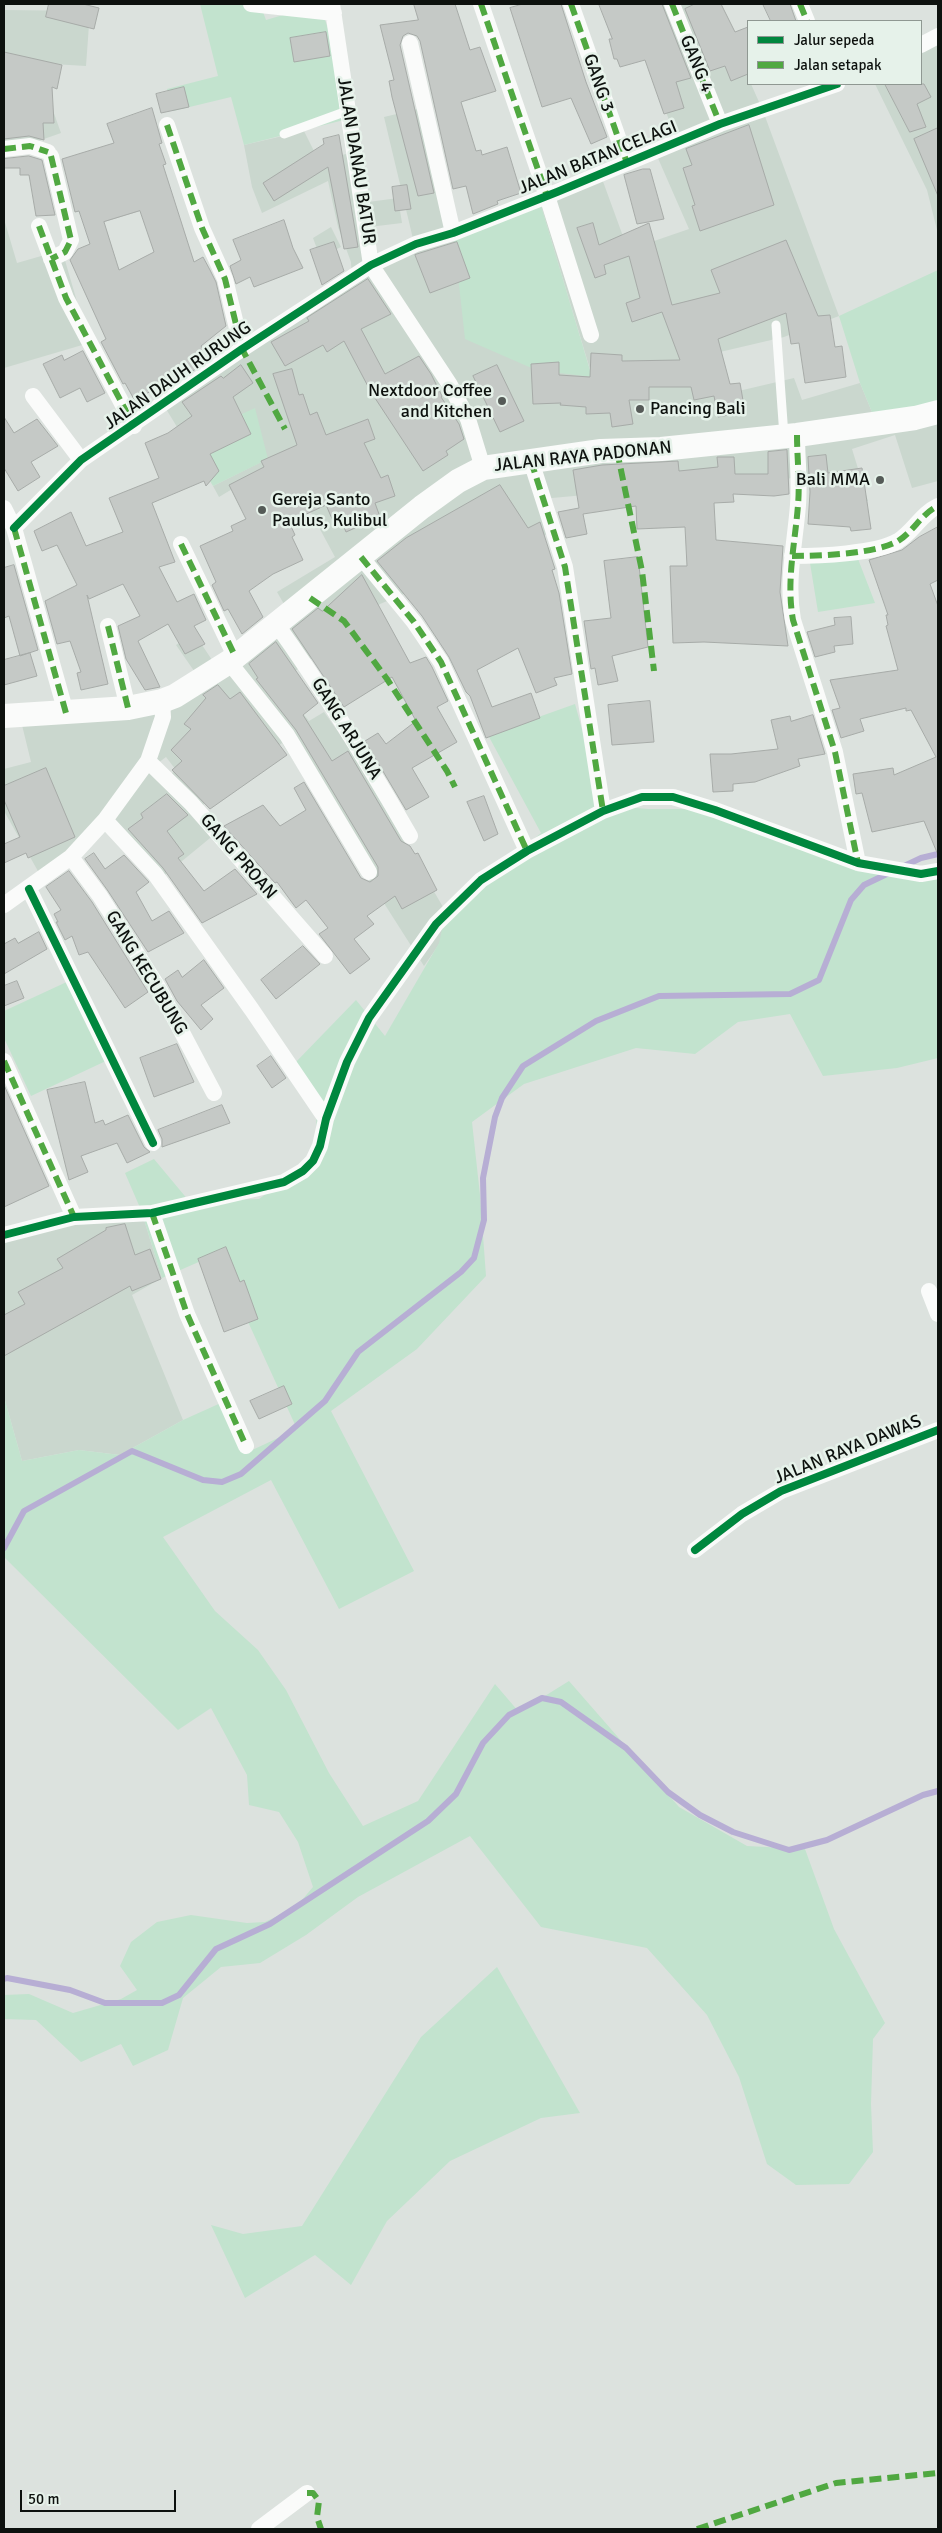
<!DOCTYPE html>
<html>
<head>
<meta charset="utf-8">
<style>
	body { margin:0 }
	#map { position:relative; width:942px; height:2533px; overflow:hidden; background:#dce2de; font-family:Signika,sans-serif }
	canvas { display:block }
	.frame { position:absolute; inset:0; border:5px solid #0d110e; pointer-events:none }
	.legend { position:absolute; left:747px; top:20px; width:175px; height:65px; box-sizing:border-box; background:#e6f2ea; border:1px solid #8f9892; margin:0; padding:6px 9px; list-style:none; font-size:15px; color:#0d110e }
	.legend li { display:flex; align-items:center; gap:10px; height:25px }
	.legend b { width:25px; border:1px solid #8f9892 }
	.scale { position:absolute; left:20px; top:2490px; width:156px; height:22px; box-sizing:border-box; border:2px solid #0d110e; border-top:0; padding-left:6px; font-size:15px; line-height:18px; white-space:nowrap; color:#0d110e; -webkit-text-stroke:4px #e6f2ea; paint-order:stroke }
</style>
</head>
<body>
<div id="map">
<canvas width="942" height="2533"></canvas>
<div class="frame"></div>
<ul class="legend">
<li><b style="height:6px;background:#00873e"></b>Jalur sepeda</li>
<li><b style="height:6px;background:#50a841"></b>Jalan setapak</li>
</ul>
<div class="scale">50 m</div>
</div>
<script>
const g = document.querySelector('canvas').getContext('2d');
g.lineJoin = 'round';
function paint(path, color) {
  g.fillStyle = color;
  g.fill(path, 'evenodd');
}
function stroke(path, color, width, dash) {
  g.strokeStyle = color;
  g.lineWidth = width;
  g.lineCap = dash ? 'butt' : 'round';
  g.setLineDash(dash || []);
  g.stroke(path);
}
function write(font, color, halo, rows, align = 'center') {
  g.font = font + ' Signika,sans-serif';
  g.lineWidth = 5;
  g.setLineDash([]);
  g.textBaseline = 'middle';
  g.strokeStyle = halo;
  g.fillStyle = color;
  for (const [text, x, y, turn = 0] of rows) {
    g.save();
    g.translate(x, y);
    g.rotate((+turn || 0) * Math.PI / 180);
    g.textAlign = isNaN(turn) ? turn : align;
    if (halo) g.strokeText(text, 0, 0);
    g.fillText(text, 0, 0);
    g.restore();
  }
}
paint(new Path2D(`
	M626,4H716L748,77V84H751L763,111L839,316L784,337L720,352L730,393L794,378L802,400L860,383L876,422L938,400V481L912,488L895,435L852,449L868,501L848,504L836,473L681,491L618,492L541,499L552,532L380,604L279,684L309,721L324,712L349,747L446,912L440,943L424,966L282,743L194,812L215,834L154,884L106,822L43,880L4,811V769L31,762L22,725L112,712L199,678L176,645L194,633L216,666L288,611L277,592L335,557L282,459L219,497L213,486L267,459L185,440L163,404L352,279L351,262L338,227L328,181L262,213L252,187L244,145L304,131L319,161L346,154L361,203L398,198L402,223L369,227L378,254L414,243L384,117L426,107L453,231L592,376L539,199L601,176L628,250L689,229L657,156L679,147ZM166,757L176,770L161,782L150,769Z
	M4,10L90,11L86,66L36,63L61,133L4,153Z
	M938,33V234L927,190L875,84H921V42Z
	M4,219L17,263L62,250L89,343L4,368Z
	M331,227L341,247L320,257L313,238Z
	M141,1210L162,1278L132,1295L183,1420L120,1455L79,1450L22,1461L4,1397V1234L26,1229L100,1223Z`), '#cad7ce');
paint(new Path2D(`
	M200,4H260L266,20L320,4L356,117L244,145L231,97L173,111L167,89L218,76Z
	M539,199L592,377L536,370L465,339L453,231Z
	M938,270V400L876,422L860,383L839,316Z
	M255,408L268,459L213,486L185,440Z
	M853,546L875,603L818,612L809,557Z
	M575,704L603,805L648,809H711L855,865L938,873V1058L897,1068L823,1076L790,1014L738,1022L695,1054L636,1048L524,1084L472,1122L480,1195L486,1276L417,1349L331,1411L414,1571L339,1609L271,1480L163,1537L215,1611L258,1650L286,1690L329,1773L363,1826L418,1801L495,1684L519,1712L569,1681L679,1807L747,1846L805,1849L834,1929L885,2023L873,2039L871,2104L873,2152L849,2184L796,2185L767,2164L739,2077L707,2015L647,1948L541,1927L470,1836L358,1897L306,1935L260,1963L221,1967L183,1998L168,2050L133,2066L121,2044L81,2062L36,2020L4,2019V1995L29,1994L73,2013L121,1999L137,1990L120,1966L131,1942L157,1922L191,1915L247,1923L265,1922L296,1907L313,1887L298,1842L279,1812L249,1805L247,1775L211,1708L178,1730L4,1557V1397L22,1461L79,1450L120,1455L183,1420L223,1402L246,1453L297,1429L217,1254L162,1278L141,1210L125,1173L154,1159L189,1201L259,1199L317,1157L316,1104L294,1064L356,1000L385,1036L439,943L446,912L541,833L488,735Z
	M71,980L108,1060L31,1096L4,1038V1011Z
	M497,1967L580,2113L541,2118L450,2161L387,2221L351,2285L315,2255L245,2298L211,2225L243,2234L302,2226L421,2037Z`), '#c2e3ce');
stroke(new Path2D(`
	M902,867L921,858L938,854
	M4,1548L24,1511L132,1451L203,1480L222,1482L241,1474L325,1401L358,1352L461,1272L474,1258L484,1220L483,1178L495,1117L502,1098L523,1066L596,1021L659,996L790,994L819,980L851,900L864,885L891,872
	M4,1979L7,1978L70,1990L105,2003H162L179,1995L216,1949L270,1924L428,1821L456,1794L483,1743L509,1715L542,1698L561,1702L626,1748L668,1792L700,1815L733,1832L789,1850L827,1840L923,1795L938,1791`), '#b7aed4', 6);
const building = new Path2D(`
	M49,4H83L99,8L94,29L46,17Z
	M414,4H455L470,50L480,47L496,91L461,102L476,151L481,150L482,155L507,147L521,193L497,201L498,204L473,214L466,186L453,189L420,41L417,36L408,33L403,36L400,45L434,193L418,196L392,97L389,81L394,80L380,25L418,20Z
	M523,4H561L586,82L607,137L591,144L571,98L542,107L510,8Z
	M599,4H662L691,78L676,82L684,108L664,114L645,60L620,67L617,59H614L609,39H612Z
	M695,4H721L735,32L748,27V74L731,81L725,66L710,71L685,9Z
	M763,4H790L796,21H771Z
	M326,32L330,56L294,62L290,38Z
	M4,52L62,65L57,89L52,87L54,123H43L44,140L29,136L4,139Z
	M885,84H924L931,97L917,104L926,127L910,132Z
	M184,87L189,107L161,113L156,94Z
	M152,108L162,143L159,144L166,164L163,165L194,262L203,257L210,270L216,282L226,326L201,346L210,359L171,386L170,384L165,388L162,384L135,401L125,383L123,384L101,342L106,339L70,260L78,249L90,244L79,211L75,212L62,159L114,143L107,124ZM140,211L154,252L119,270L104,222Z
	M749,125L774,205L700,231L692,206L695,205L683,168L692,165L686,149Z
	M938,128V196L914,139Z
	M339,135L358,247L344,249L328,167L274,201L263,183L324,144L323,139Z
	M29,156L42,160L55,215L36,216L29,175H20V168H4V159Z
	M643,169H650L664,219L637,224L624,175Z
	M407,185L411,209L395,211L392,187Z
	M284,220L293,248L303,268L254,287L250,277L236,284L230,266L241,260L233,240Z
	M593,223L599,245L649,223L672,305L720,293L711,270L786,240L818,316L830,315L835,347L842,346L846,377L805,383L799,343L791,344L786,313L718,339L730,384L740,383L745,412L718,417L714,396L694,400L691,387H649V400H629L633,424L612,427L610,413L586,414V407L560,405L561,403L533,404L531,364L559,362V375L590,377L591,353L622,355V361L680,360L662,312L632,322L626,303L640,298L629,256L604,265L606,274L595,278L577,228Z
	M334,242L344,271L322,285L310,250Z
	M457,242L470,278L430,293L415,255Z
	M368,279L391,314L361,329L385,374L419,356L431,374L442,396L441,397L459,424L464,439L446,451L448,455L423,471L371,392L344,341L327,352L323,345L285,366L271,342L309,321L307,318Z
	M83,351L105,393L87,402L80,388L60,398L43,364L62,355L64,360Z
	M241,365L253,383L233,397L251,434L210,454L219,471L206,486L204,481L152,503L175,562L159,567L177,602L194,594L206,620L194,626L205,644L185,654L168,624L138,641L160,687L145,690L126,659L118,626L140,616L123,584L89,599L87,595L108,684L81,690L77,673L81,672L70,641L57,644L45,601L77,585L57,545L42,551L34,531L71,512L86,546L123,532L109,498L159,478L145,443L168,433L192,416L182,402L221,376L223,378Z
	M497,365L524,421L500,432L473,376Z
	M292,369L299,395L303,394L310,415L317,412L326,435L368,419L375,439L364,443L381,478L388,475L395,496L375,503L380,517L346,532L340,518L333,521L326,505L289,522L295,535L292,537L303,560L273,574L249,591L263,617L242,634L228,609L224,611L212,585L216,582L200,546L233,531L231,526L246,519L229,485L264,467L261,461L297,445L273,374Z
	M4,417L14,433L37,419L58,446L31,462L40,477L18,491L4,468Z
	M787,450L789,494L774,496L733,494L734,502L714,503L716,540L783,546L780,592L788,646L704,642L673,643L670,566H687L685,527L637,529L636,506L583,514L587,534L566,538L558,512L579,508L573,470L602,465L678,461L679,471L718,467L717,457H734L735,474H768V452Z
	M826,455L828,473L862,468L871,529L851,531L850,527L808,524L810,492L808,457Z
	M500,485L528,528L540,522L555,569L552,570L559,593L572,674L554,678L557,685L536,693L518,648L477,670L492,707L531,693L540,718L486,738L470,696L466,692L449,657L422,616L377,561L406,538Z
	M938,527V580L930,584L938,606V855L924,821L872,832L862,793L856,794L853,774L893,768L894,775L936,757L911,710L906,711V708L860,719L864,731L841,738L832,710L840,708L830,680L898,670L886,626L888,625L886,615H888L869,560L902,550L919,537Z
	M638,557L648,647L612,656L618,681L598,685L595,668L591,669L584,621L611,618L604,561Z
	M14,565L38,650L20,656L9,616L4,618V568Z
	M362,575L410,663L426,657L432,667L448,701L437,707L457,742L412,768L429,797L406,810L365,741L378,733L386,744L416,721L392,677L344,707L292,629L318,608L322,611Z
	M851,617L853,644L834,646L835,652L815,657L807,632L835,625L834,618Z
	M276,642L318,703L303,715L332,761L348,751L401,841L410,846L415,854L418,853L437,890L402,909L395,896L367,916L374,924L354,939L370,959L350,974L319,934L328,928L306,900L296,908L277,882L275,883L224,826L263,805L280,826L306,810L294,788L304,782L361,878L370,882L378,876V867L296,730L256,679L258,678L249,664Z
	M30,653L37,676L4,685V660Z
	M218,685L230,699L240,692L287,755L210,809L172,770L182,761L171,750L191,729L184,724L206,698L203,695Z
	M650,701L654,742L612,745L608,705Z
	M813,715L825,754L798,759L800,766L755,782L733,784V791L713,792L710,754H731L778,749L771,720L790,716L791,721Z
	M46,768L75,837L28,858L26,853L4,863V844L20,837L4,800V786Z
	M167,794L188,815L167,831L184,854L178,858L204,891L235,869L257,894L202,923L163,868L128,829L143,818L141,814Z
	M484,796L498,834L484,841L467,802Z
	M94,853L105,869L124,855L149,882L136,892L152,921L169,911L184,933L148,952L108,891L85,859Z
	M69,871L92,902L148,992L125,1008L88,952L79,955L72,936L65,940L56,922H58L54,914L61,910L46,887Z
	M39,932L47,949L4,974V944L15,938L18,943Z
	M303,946L320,964L276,999L261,980Z
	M204,960L224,988L201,1005L213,1019L201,1030L177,1001L165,979L178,970L182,977Z
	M17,981L24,998L4,1006V986Z
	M177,1044L194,1082L154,1097L140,1058Z
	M271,1056L286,1078L272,1088L257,1066Z
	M85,1082L95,1123L103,1120L105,1125L128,1115L144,1147L150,1152L127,1163L117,1143L81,1156L88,1172L69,1180L47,1090Z
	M4,1085L49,1186L4,1207Z
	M222,1105L230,1123L162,1147V1139L158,1130Z
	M125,1224L135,1255L150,1249L161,1279L132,1291L130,1286L4,1356V1315L25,1304L18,1292L63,1268L57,1259L106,1230V1228Z
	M226,1247L240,1282L244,1280L258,1319L224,1332L198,1259Z
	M284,1386L292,1404L259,1419L250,1401Z`);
paint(building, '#c5c9c6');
stroke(building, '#a7aba8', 1);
stroke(new Path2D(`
	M284,134L347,111
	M776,325L784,436`), '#fafbfa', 9);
stroke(new Path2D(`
	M251,4L334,13
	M332,4L371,265L450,385L468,419L483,468
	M481,4L547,196L591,335
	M571,4L627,163
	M672,4L720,124
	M800,4L807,21
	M410,43L453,233
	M921,45L938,36
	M167,125L202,228L225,279L242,349
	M4,149L30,146L48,152
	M51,156L71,240L65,252L51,259
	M39,226L66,298L134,426
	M33,396L81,460
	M797,435C797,458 800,482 798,505C795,544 786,581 793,620L835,752L858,863
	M531,461L565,567L603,811
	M4,508L14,528L66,713
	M14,528L81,460L242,349L371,265L416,244L453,233L557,192L720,124L837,84
	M181,544L235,656
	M792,556C818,556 876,554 898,541C914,531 921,514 938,506
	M361,557L414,622L441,662L527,851
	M277,625C326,693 368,763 410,836
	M108,626L128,708
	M229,662L287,735L369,872
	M148,761L191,803L325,956
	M105,820L155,874L252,1010L326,1119
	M71,857L100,896L158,987L214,1093
	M29,889L153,1143
	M4,905L71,857L105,820L148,761L163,717L162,701
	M4,1061L74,1217
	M152,1213L187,1314L246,1446
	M4,1235L74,1217L152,1213L284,1182L303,1171L313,1161L320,1146L326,1119L347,1062L369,1018L436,924L481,880L527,851L603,811L642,797H673L715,810L858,863L921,874L938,871
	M929,1291L938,1314
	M695,1550L742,1514L781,1491L938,1430
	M259,2529L307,2493`), '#fafbfa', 16);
stroke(new Path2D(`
	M4,716L128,708L162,701L175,696L229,662L422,507L458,481L483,468L601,451L661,449L797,435L915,418L938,412`), '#fafbfa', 24);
stroke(new Path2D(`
	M481,4L547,196
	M571,4L627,163
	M672,4L720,124
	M800,4L807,21
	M167,125L202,228L225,279L242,349L285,429
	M4,149L30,146L48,152
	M51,156L71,240L65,252L51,259
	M39,226L66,298L134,426
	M797,435C797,458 800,482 798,505C795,544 786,581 793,620L835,752L858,863
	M617,451L642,571L654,671
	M531,461L565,567L603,811
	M14,528L66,713
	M181,544L235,656
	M792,556C818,556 876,554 898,541C914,531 921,514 938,506
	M361,557L414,622L441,662L527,851
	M310,598L344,621L387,679L447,771L455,787
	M108,626L128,708
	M4,1061L74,1217
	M152,1213L187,1314L246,1446
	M307,2493H313L319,2501L317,2517L321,2529
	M697,2529L836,2483L938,2473`), '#50a841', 6, [12, 6]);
stroke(new Path2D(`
	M14,528L81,460L242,349L371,265L416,244L453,233L557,192L720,124L837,84
	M29,889L153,1143
	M4,1235L74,1217L152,1213L284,1182L303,1171L313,1161L320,1146L326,1119L347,1062L369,1018L436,924L481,880L527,851L603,811L642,797H673L715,810L858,863L921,874L938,871
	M695,1550L742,1514L781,1491L938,1430`), '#00873e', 8);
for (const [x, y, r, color] of [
	[502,401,5,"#555a57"],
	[640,409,5,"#555a57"],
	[880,480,5,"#555a57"],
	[262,510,5,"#555a57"]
]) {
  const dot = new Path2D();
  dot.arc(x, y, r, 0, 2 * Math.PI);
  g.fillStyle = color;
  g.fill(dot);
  stroke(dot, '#e6f2ea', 2);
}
write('18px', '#0d110e', '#e6f2ea', [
	["GANG 4",696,64,68],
	["GANG 3",598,83,71],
	["JALAN BATAN CELAGI",598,158,-22],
	["JALAN DANAU BATUR",356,161,81],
	["JALAN DAUH RURUNG",178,376,-35],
	["JALAN RAYA PADONAN",583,457,-6],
	["GANG ARJUNA",346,729,58],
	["GANG PROAN",238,857,49],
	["GANG KECUBUNG",146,973,59],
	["JALAN RAYA DAWAS",848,1450,-22]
]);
write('18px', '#0d110e', '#e6f2ea', [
	["Nextdoor Coffee",492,391],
	["and Kitchen",492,412],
	["Pancing Bali",650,409,"left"],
	["Bali MMA",870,480],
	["Gereja Santo",272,500,"left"],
	["Paulus, Kulibul",272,521,"left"]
], 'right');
</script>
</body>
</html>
